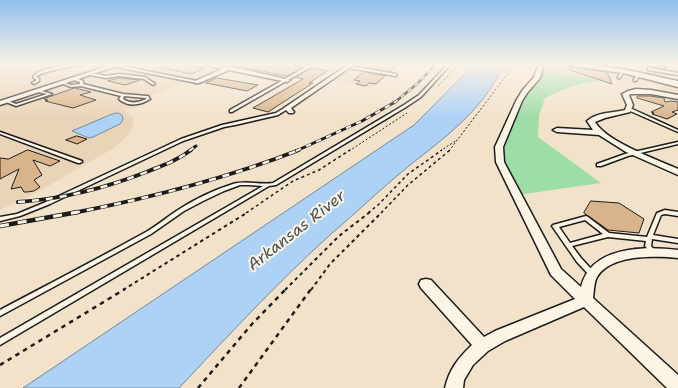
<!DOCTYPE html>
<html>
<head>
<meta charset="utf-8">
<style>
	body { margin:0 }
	canvas { display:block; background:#f2e2ca }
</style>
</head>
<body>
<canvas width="678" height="388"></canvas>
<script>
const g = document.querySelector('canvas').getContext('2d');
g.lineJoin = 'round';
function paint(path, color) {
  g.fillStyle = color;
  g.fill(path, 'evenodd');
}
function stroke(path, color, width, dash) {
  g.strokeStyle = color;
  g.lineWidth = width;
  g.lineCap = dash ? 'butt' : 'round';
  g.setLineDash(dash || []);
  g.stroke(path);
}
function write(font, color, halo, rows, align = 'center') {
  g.font = font + ' "Shantell Sans",sans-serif';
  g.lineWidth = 4;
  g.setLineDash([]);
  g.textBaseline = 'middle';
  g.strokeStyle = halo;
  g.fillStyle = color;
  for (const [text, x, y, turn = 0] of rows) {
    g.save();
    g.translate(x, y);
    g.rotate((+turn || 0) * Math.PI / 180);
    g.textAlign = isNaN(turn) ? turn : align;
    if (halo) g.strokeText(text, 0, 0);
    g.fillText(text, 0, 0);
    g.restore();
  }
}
paint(new Path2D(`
	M0,64H112L0,100Z
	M121,64H238L197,82L188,81L150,96L154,100L132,109L123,108L133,118V127L126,137L114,148L36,193L0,210V103Z
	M294,64H401L372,88L329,80L340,73Z
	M548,64L618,73L648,79L647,86L628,82L545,71Z
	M591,64H677L678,77L643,73Z
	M669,84L678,87V95L656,91L659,88Z`), '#ead4b7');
paint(new Path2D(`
	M540,70L605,80C581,83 566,87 545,98L539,116L538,137L601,183L517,195C512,185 504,173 500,162C494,137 527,90 540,70Z`), '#9ddda6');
const water = new Path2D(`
	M475,64H504C484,109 447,136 410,165C383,187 357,212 330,235C277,283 228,336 179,388H23L414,125Z
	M118,113L122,115L123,120L120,124L93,137L89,138L72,131L112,114Z`);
paint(water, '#aed1f6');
stroke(water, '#74899f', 1);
const building = new Path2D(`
	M162,64H184L205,68L191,74L162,68Z
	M246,64H291L302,68L287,76L246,68Z
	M375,64H399L390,72L370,68Z
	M570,67L607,72L612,84L570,70Z
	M313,68L327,71L309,83H313L268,112L253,108L303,79L296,77Z
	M365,72L385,76L376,84L369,83L366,86L356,84L360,81L354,80Z
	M119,78L140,80L125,85L108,81Z
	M217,78L258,85L247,91L206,83Z
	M75,88L91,92L80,95L96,100L73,108L45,101L48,100L44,99Z
	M638,96H650L664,98L665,102L671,101L678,102V110L672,112L677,114L667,119L652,114L654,113L651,112L664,106L637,98Z
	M77,136L87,139L77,144L66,140Z
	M28,150L60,161L50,166L33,160L42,175L34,180L40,187L34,191L27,192H24L21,187L11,189L19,169L0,179V158L8,159Z
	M591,201L619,203L644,219L639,233L608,230L584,213Z`);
paint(building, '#d9b48a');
stroke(building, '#1c1c1c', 1);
const lane = new Path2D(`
	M83,64C67,68 51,69 36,76V77L39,78V81L34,84L32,83L37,80L33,77C39,67 72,64 83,64Z
	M293,64C297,64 306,66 309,66C311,65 313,64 315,64L311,68H309L232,112H230V110L306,67Z
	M448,64H451L421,97L406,107L276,185L269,186L0,345V338L263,186L249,185H240L224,191L203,201L184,211L151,234L0,316V310C49,284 97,259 146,232C157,226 167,217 178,210C195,199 214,190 233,184C246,180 259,185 273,183L404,105L419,95Z
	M644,64H653L665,67L664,68Z
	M117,65L197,81L198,82L197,83L116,67V65Z
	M349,66L396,74L397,75L396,76L348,68V67Z
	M649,68L678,73V75L648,70V68Z
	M622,70L624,71L620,78H618V77Z
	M91,73L106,76L119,74L145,77L155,84L153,85L144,79L119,76L106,78L90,75V73Z
	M639,73L641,74L636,81H634V79Z
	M74,78H76L83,81V84L123,94L147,96H148L150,99C141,105 129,107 120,100L119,99L121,96L81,86L71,87L61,83L62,82L71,85L80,84V82L74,80ZM124,96L146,98V99C138,103 130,104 123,99Z
	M38,90L52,94L16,106L4,101L6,100L16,104L47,94L38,92Z
	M286,107L289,108L278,115L235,125L224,127L183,141L50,204L20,216L0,221V217L17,214L46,202L181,139L222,125L276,113Z
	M628,108H630L678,130V132L628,110Z
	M0,132L82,161V162L80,163H78L0,134Z
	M678,142V144L628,156L601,166H597V164L625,154Z
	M665,210L678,212V216L665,214L661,215L653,235L678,239V243L652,239L651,246L657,253L656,255H652L646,247L645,246L646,241L608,237L572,246L581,258L594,272L595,274L594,276H590L577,262L552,226L553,225L586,216L588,217L609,233L647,237L657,213ZM585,220L603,234L570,243L559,227Z`);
const street = new Path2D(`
	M114,64H123L0,105V101Z
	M203,64L229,66L290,80L287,82L229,70L199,83H195V81L222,69Z
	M349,64H355L291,108L294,112L293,113H289L284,108Z
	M539,64H544L540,78L527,93L522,101L503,147L504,162L561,269L581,287C591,246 644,246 678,250V258C656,256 611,254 597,277C594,282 594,291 593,298L678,375V388H667L584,307L505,341L488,351L473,365L464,380L463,388H445C449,370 458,358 472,345L421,288L419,284L421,280L426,279L431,280L484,337L495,331L575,299L551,275L496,162L495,147L516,101L522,91L534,77Z
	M636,89L651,90L678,95V99L651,94H631L629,95L633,105L630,112L605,118L595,122C607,142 656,159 678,169V175L626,152L599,135L557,132L553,130L557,128L593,130L587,121C597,112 613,113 625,110L627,105L622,94L628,91Z`);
const secondary = new Path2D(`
	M568,64C606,64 641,73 678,81V87L623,73L571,66Z`);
stroke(lane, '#1c1c1c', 3);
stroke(street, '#1c1c1c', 3);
stroke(secondary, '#1c1c1c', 3);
stroke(new Path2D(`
	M438,86L460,64
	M349,151L407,113
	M440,151L457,140
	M449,151L515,64`), '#1c1c1c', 1, [2, 2]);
stroke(new Path2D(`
	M246,213L293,181L319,170L350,150
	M368,213L378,205L408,174L442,150
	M381,213L408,185L450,150`), '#1c1c1c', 1.5, [3, 3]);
stroke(new Path2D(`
	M123,290L248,212
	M285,290L339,236L370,212
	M311,290L330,264L382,212`), '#1c1c1c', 2, [3.5, 3.5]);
stroke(new Path2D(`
	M0,365L125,289
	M198,388L252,324L286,289
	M239,388L311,289`), '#1c1c1c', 2.5, [4.5, 4.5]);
paint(lane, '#fcf5e5');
paint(street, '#fcf5e5');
paint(secondary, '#fcf5e5');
const railFar3 = new Path2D(`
	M394,103L418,83L436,64`);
const railFar2 = new Path2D(`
	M189,151L196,146
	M296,151L362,121L395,102`);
const railFar1 = new Path2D(`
	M18,202C64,199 106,188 149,171C164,165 178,160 191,150
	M73,213C150,198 225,179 299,150`);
const rail = new Path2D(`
	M0,226L78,212`);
stroke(railFar3, '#1c1c1c', 2.5);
stroke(railFar2, '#1c1c1c', 3);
stroke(railFar1, '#1c1c1c', 4);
stroke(rail, '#1c1c1c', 4.5);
stroke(railFar3, '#fcf5e5', 1.5, [4.5]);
stroke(railFar2, '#fcf5e5', 2, [5.5]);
stroke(railFar1, '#fcf5e5', 2.5, [7]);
stroke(rail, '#fcf5e5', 3, [9]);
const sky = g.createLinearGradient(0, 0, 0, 119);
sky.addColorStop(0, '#91c0ee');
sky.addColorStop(0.54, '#f9f2e7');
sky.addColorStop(1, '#f9f2e700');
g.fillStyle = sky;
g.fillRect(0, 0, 678, 119);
write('italic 16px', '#48525d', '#fcf5e5', [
	["Arkansas River",297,231,-38]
]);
</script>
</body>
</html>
